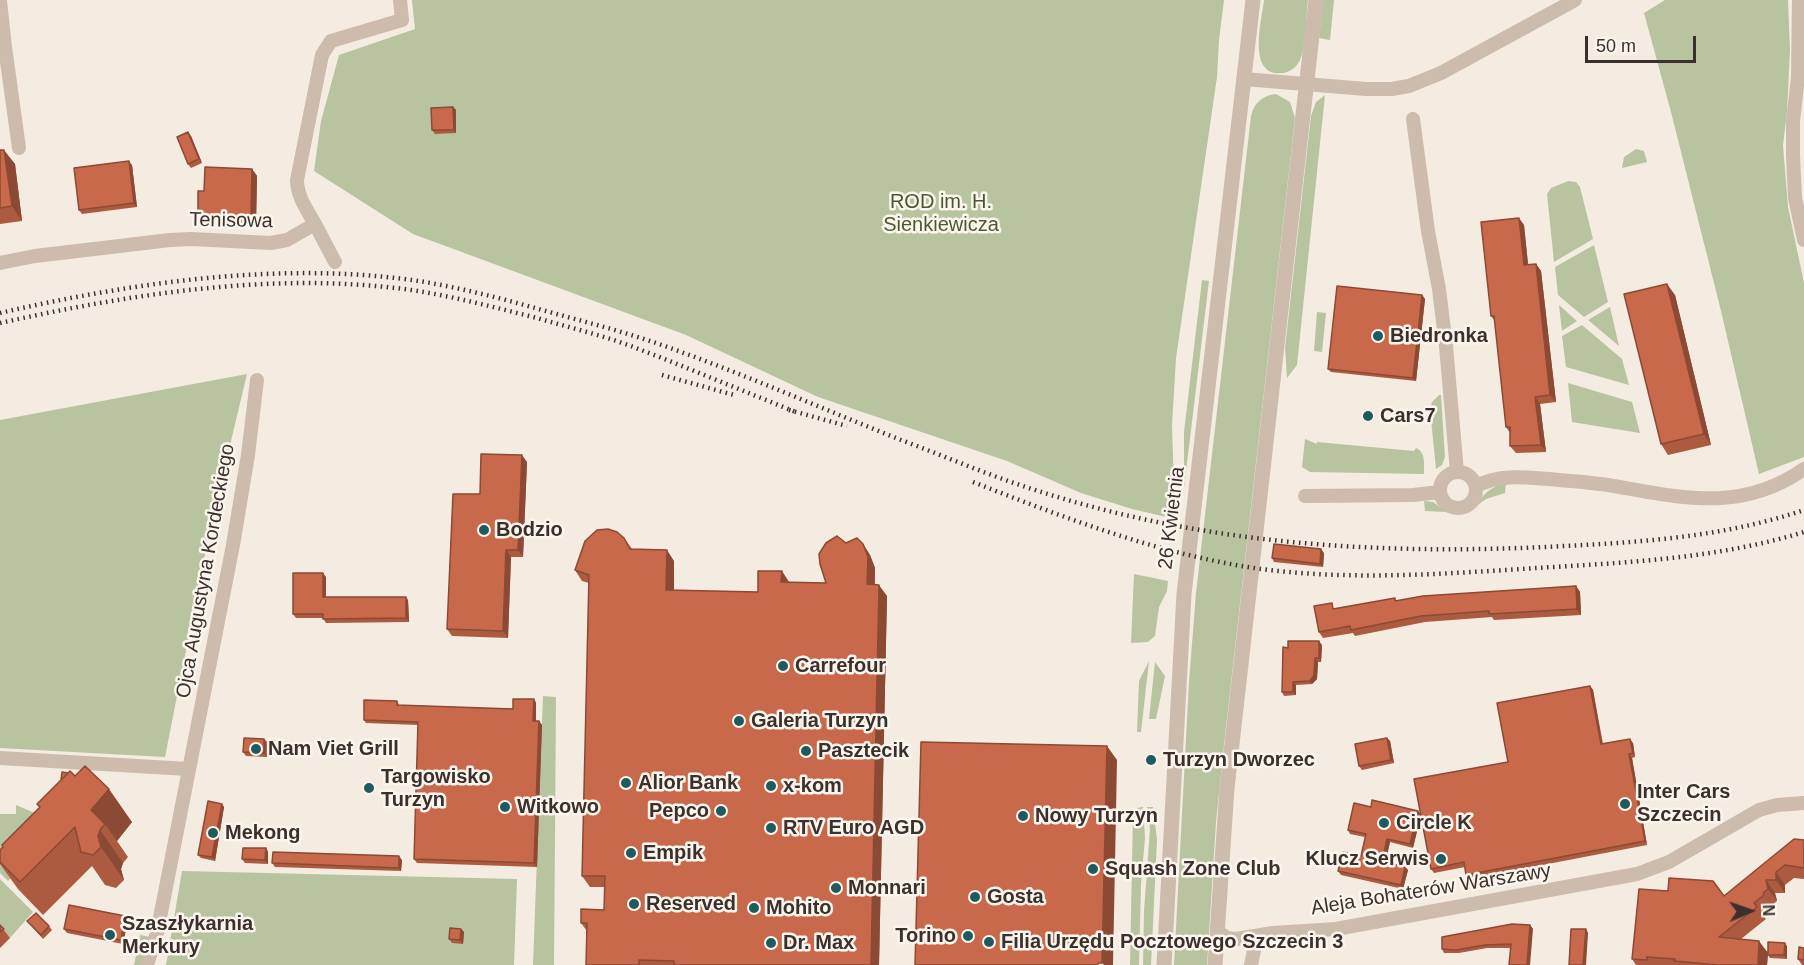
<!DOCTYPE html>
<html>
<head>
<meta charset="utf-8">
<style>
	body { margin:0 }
	#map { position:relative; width:1804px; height:965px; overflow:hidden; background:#f4ebe1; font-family:Helvetica,sans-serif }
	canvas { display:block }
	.north { position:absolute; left:1720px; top:881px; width:60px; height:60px; -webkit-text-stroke:4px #fbf5ee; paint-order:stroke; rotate:88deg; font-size:16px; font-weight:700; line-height:24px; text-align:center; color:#3b302b }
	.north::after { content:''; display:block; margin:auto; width:21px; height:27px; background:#3b302b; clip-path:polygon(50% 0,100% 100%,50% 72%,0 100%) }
	.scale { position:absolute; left:1585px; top:36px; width:111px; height:27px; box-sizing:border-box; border:3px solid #3b302b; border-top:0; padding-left:8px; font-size:18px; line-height:21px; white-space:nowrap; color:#3b302b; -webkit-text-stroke:4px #fbf5ee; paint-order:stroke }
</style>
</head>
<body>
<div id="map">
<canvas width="1804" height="965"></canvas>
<div class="north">N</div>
<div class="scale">50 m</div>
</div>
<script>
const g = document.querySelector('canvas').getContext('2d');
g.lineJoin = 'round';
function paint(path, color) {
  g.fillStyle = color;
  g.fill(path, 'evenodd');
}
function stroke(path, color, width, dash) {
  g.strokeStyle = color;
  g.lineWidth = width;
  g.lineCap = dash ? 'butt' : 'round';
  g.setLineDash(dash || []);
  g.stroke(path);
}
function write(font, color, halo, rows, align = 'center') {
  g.font = font + ' Helvetica,sans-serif';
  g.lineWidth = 5;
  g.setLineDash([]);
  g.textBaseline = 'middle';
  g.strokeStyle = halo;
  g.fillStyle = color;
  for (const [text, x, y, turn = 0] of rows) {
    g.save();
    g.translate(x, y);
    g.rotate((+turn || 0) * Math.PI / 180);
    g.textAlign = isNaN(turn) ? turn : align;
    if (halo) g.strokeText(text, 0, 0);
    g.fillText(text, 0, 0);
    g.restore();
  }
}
paint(new Path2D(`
	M412,0H1224L1219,40L1217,77L1176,358L1172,425L1175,519L1132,509L1081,493L1007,461L818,397L686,335L413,234L314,171L321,121L339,55L415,29Z
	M1264,0H1308C1306,15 1306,48 1300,60C1297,67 1290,72 1283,73C1246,78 1262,19 1264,0Z
	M1323,0H1334L1330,40L1319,38Z
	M1665,0H1788L1790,50L1787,112L1783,145L1788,207L1804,283V457L1759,474L1721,311L1671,112L1644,13Z
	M1276,94L1290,102L1295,118L1224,745L1216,822L1207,965H1174L1189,682L1196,593L1251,116C1254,103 1263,95 1276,94Z
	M1325,95L1297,365L1287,378L1285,348L1311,116L1316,102Z
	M1636,149L1644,151L1647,162L1622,168L1624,157Z
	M1568,181L1576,182L1580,187L1593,239L1554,262L1547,194L1551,188Z
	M1594,245L1608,302L1584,317L1558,295L1555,267Z
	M1202,280L1209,281L1184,488V432Z
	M1559,305L1577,321L1562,331Z
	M1610,307L1619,346L1588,320Z
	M1317,312L1326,313L1322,352L1314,351Z
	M1582,325L1622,359L1629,385L1566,367L1562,336Z
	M247,374L210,529L165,757L0,748V420Z
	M1568,383L1632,402L1640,433L1572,422Z
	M1439,395H1441L1445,457L1442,465L1436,469L1430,409L1432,402Z
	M1305,439L1317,444V442L1414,451L1416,448C1426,452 1424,465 1424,474L1310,472L1302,467Z
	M1506,484L1505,493L1486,499L1475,507C1484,494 1490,486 1506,484Z
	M1424,501L1433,502L1447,512L1425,511Z
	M1134,574L1168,581L1167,591L1159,607L1155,636L1148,642L1131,643Z
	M1149,661L1141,732H1137L1139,681Z
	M1155,662L1165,676L1156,719H1149Z
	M543,696L556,697L554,965H533Z
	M16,805L42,816L56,833L8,881L0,873V814H16Z
	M1143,807L1145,838L1141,884L1139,965H1130L1133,813L1137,808Z
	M1147,807H1153L1157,840L1151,965H1143L1144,911L1150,829Z
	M182,871L517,879L514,965H166Z
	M0,879L33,912L10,938L0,928Z
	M140,935L150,937L142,965H134Z`), '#b8c4a0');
stroke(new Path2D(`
	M1799,0L1798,77L1793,121V155L1795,198L1804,240
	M0,1L5,47
	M0,48L5,47L19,148
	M1244,79L1366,89H1392L1409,86L1441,73L1575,0
	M1413,119L1428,231L1439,289L1446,346L1457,472
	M315,224L335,262
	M0,263L35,256L170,240L191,239L271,243L287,240L315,224C307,210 297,196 297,180L322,55L331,41L402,20L400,0
	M1440 490a18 18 0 1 1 36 0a18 18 0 1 1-36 0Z
	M1476,486C1500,474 1522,477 1548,479C1568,481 1588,482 1608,485C1679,497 1740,514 1804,469
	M1305,496L1413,495L1440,492
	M0,758L188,769
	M1217,931L1227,938L1236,939L1273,933L1336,929L1637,874L1669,862L1759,810L1777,805L1804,803
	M147,965L157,933L233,545L248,455L257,380
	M1251,965L1257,936`), '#cdbbac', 14);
stroke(new Path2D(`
	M1164,965L1184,594L1253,0
	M1215,965L1227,788L1316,0`), '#cdbbac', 15);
stroke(new Path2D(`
	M0,313C135,282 287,260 425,282C465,289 504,299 542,310C578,320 614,329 650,341C735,370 818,407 901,440C939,454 976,470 1014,483C1194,545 1377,556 1565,546C1646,542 1727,536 1804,510
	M0,323C131,294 270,272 404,289C449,295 493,307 537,318C567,327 598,334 628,345C684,366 740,390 796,412
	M662,375L734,395
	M789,410L847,426
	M973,482C1065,518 1156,553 1254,568C1353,582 1454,573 1553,567C1639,562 1722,557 1804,532`), '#3b302b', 4.5, [1.5, 4.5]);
paint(new Path2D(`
	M453,107L456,110V133L435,134L432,130Z
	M191,136L202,163L191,168L188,164Z
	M0,150L15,164L22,221L0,224Z
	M132,165L137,207L82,214L79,210Z
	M252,169L257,176L256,224L203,222L198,215L204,191Z
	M1524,225L1528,265L1536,264L1541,271L1556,402L1540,404L1546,452L1516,453L1510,446V433L1506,427L1495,321L1491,316Z
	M1422,295L1425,299L1416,381L1331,372L1328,369Z
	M1675,295L1711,445L1668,455L1661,444Z
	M527,462L523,557H511L508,638L452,636L447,629L480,494Z
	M624,538L632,549L674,561V590L758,592L789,583H826L846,543L863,544L870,555L875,568V584L887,596L879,965H586L587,931L581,923L604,910L605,887H590L582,876L589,583L582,581L575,570Z
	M1324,553L1323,567L1274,562L1272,558Z
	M326,577V597L408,600L409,622L326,623L323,618H296L293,614Z
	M1576,586L1580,592L1581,615L1494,620L1492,617L1425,622L1355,636L1353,633L1323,638L1319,632L1336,609L1395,598L1396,601Z
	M1322,645L1321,662H1318L1317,679L1312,684L1296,685V695L1284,696L1282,692L1288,648Z
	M1590,686L1593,690L1603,744L1633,743L1635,757L1632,758L1647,845L1469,879L1466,875L1465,867L1434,873L1431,869L1421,815L1413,848L1390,842L1385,862L1405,867L1408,870L1403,889L1341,875L1338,871L1361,856L1365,837L1350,834L1348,830L1371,807L1418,811L1420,814L1508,762Z
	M534,699L536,703V721H539L542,725L537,867L417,863L414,859L418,725L366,723L364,720L397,701L399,705L513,709Z
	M1387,738L1390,741L1394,763L1362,770L1359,766Z
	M264,739L267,742V757L246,756L243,752Z
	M76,775L132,822L117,841L128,857L123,863L121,869L124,880L116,888L105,885L92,866L43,915L18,889L0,864V850L40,808L37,804Z
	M222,804L224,807L215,861L201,858L198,855Z
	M1804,840V879L1794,878L1785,885V893H1775L1777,901L1772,905L1773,907L1763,916L1766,919L1741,939L1768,952L1787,946V959L1770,958L1768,955L1767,965H1636L1632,959Z
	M266,848L268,852V864L245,863L242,859Z
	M402,860L401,871L275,867L272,863Z
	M128,920L123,944L67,933L64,929Z
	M27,921L49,926L52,930L43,939Z
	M0,925L10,938L0,948Z
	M1530,925L1533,929L1510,948H1487L1459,953H1444L1442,949Z
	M461,929L464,932L463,944L452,943L449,939Z
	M1804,948V965H1802L1798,959Z`), '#ac5a40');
paint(new Path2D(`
	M453,107L456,110V133L454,130Z
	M188,132L191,136L202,163L199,159Z
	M4,150L15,164L22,221L12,206Z
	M129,161L132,165L137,207L134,203Z
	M252,169L257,176L256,224L251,216Z
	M1519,218L1524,225L1529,273L1524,265Z
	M1536,264L1541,271L1556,402L1550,395Z
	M1667,284L1675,295L1711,445L1704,434Z
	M1422,295L1425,299L1416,381L1413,378Z
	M1535,397L1540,404L1546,452L1541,445Z
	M522,455L527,462L523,557L518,550Z
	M863,544L870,555L875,568L874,595L867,584Z
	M1321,549L1324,553L1323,567L1320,564Z
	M506,550L511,557L508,638L503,631Z
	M667,550L674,561V601L666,590Z
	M782,571L789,582V593L781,582Z
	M323,573L326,577V600L323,597Z
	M879,585L887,596L879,965H871Z
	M1576,586L1580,592L1581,615L1577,609Z
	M406,597L408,600L409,622L406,618Z
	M1319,641L1322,645L1321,662L1319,658Z
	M1315,658L1318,662L1317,679L1312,684L1310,681Z
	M1293,682L1296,685V695L1293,692Z
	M1590,686L1593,690L1603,748L1601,744Z
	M534,699L536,703V724L533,721Z
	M539,721L542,725L537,867L534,863Z
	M1387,738L1390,741L1394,763L1391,760Z
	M264,739L267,742V757L264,753Z
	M1630,739L1633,743L1635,757L1633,753Z
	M1107,746L1117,760L1113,965H1104L1102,963Z
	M1629,754L1632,758L1647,845L1645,841Z
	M109,789L132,822L117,841L105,824L91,810Z
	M222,804L224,807L215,861L212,857Z
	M1418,811L1421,814L1413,848L1410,844Z
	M100,830L123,863L121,869L124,880L101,847L98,836Z
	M1387,839L1390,842L1385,865L1382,861Z
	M266,848L268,852V864L265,860Z
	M399,856L402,860L401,871L399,868Z
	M1405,867L1408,870L1403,889L1401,885Z
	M1776,872L1785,885V893L1776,880Z
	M1766,880L1775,893L1777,901L1768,889Z
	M125,916L128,920L123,944L121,940Z
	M1530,925L1533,929L1530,965H1527Z
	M461,929L464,932L463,944L460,940Z
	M1586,929L1588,933L1586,965H1583Z
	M1759,941L1768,953L1767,965H1758Z
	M1785,943L1787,946V959L1784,955Z`), '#8c4a34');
const building = new Path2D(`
	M453,107L454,130H432L431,108Z
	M188,132L199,159L188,164L177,137Z
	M0,150H4L12,206L0,208Z
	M129,161L134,203L79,210L74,168Z
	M205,167L252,169L251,216L198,215V191H204Z
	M1519,218L1524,265L1536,264L1550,395L1535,397L1541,445L1510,446V427H1506L1494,316H1491L1481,222Z
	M1667,284L1704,434L1661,444L1624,294Z
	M1337,286L1422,295L1413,378L1328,369Z
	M481,454L522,455L518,550H506L503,631L447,629L453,494H480Z
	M608,529L617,532L624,538L630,549L667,550L666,590L758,592V571H782L781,582L826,583L820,564L819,554L826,543L837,536L846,543L857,538L863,544L868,557L867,584L879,585L871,965H674V961L639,960V965H586L587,923H581V909L604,910L605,876H582L589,575L575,570L585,541L597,530Z
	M1274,544L1321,549L1320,564L1272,558Z
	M293,573H323V597H406V618L323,619V614H293Z
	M1576,586L1577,609L1489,614V611L1421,616L1351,630L1350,626L1319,632L1314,606L1332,603L1333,609L1395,598V601L1423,596Z
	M1288,641H1319V658H1315L1314,675L1310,681L1293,682V692H1282L1283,647L1288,648Z
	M1590,686L1601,744L1630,739L1633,753L1629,754L1645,841L1466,875L1464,862L1431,869L1414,779L1508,762L1497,703Z
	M513,699H534L533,721H539L534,863L414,859L418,722L364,720V700L397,701V705L513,709Z
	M244,738L264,739V753L243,752Z
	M1387,738L1391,760L1359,766L1355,744Z
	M921,742L1107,746L1102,963H1099L1097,965H915Z
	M85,766L109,789L91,810L105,824L100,830L98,836L101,847L93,855L81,852L75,827L20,882L0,862V850L3,847L2,845L40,807L37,804L70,771L75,776Z
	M62,772L68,773L61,780Z
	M1372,800L1418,811L1410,844L1387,839L1382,861L1405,867L1401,885L1338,871L1343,852L1361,856L1366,834L1348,830L1354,803L1371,807Z
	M208,801L222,804L212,857L198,855Z
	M1794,839L1804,840V868L1785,865L1776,872V880H1766L1768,889L1763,893L1764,895L1754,903L1757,907L1719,937L1759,941L1758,965H1718L1674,961L1675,959L1647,957V960L1632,959L1639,889L1668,891L1669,878L1713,881L1724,896Z
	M243,848H266L265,860L242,859Z
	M273,852L399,856V868L272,863Z
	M69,905L125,916L121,940L64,929Z
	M36,913L49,926L41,935L27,921Z
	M1512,924L1530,925L1527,965H1509L1511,944L1485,945L1456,950L1442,949V937Z
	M0,925L4,929L0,932Z
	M450,928L461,929L460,940L449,939Z
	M1571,929H1586L1583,965H1569Z
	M1768,942L1785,943L1784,955H1768Z
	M1799,947L1804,948V960L1798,959Z`);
paint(building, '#c8694b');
stroke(building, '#8c4a34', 1.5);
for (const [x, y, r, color] of [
	[1378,336,6,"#1f5a5e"],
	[1368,416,6,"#1f5a5e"],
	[484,530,6,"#1f5a5e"],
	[783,666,6,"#1f5a5e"],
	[739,721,6,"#1f5a5e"],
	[256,749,6,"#1f5a5e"],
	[806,751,6,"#1f5a5e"],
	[1151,760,6,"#1f5a5e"],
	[626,783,6,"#1f5a5e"],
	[771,786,6,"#1f5a5e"],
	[369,788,6,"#1f5a5e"],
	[1625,804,6,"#1f5a5e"],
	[505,807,6,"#1f5a5e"],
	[721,811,6,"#1f5a5e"],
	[1023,816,6,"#1f5a5e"],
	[1384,823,6,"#1f5a5e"],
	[771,828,6,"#1f5a5e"],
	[213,833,6,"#1f5a5e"],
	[631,853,6,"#1f5a5e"],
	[1441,859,6,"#1f5a5e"],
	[1093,869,6,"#1f5a5e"],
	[836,888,6,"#1f5a5e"],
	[975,897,6,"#1f5a5e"],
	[634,904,6,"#1f5a5e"],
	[754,908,6,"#1f5a5e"],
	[110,935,6,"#1f5a5e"],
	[968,936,6,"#1f5a5e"],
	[989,942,6,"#1f5a5e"],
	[771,943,6,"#1f5a5e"]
]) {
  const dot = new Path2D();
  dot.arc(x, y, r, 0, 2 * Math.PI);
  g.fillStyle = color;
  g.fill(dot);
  stroke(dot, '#fbf5ee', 2);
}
write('20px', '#4a5a2e', '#fbf5ee', [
	["ROD im. H.",941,202],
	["Sienkiewicza",941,225]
]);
write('20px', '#3b302b', '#fbf5ee', [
	["Tenisowa",231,221,1],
	["26 Kwietnia",1172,518,-83],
	["Ojca Augustyna Kordeckiego",206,571,-80],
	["Aleja Bohaterów Warszawy",1431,890,-9]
]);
write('bold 20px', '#3b302b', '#fbf5ee', [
	["Biedronka",1390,336],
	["Cars7",1380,416],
	["Bodzio",496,530],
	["Carrefour",795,666],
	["Galeria Turzyn",751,721],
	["Nam Viet Grill",268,749],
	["Pasztecik",818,751],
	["Turzyn Dworzec",1163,760],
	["Targowisko",381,777],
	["Turzyn",381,800],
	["Alior Bank",638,783],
	["x-kom",783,786],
	["Inter Cars",1637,792],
	["Szczecin",1637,815],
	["Witkowo",517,807],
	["Pepco",709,811,"right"],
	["Nowy Turzyn",1035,816],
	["Circle K",1396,823],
	["RTV Euro AGD",783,828],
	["Mekong",225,833],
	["Empik",643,853],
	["Klucz Serwis",1429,859,"right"],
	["Squash Zone Club",1105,869],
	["Monnari",848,888],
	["Gosta",987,897],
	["Reserved",646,904],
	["Mohito",766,908],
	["Szaszłykarnia",122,924],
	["Merkury",122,947],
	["Torino",956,936,"right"],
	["Filia Urzędu Pocztowego Szczecin 3",1001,942],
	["Dr. Max",783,943]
], 'left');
</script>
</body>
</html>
